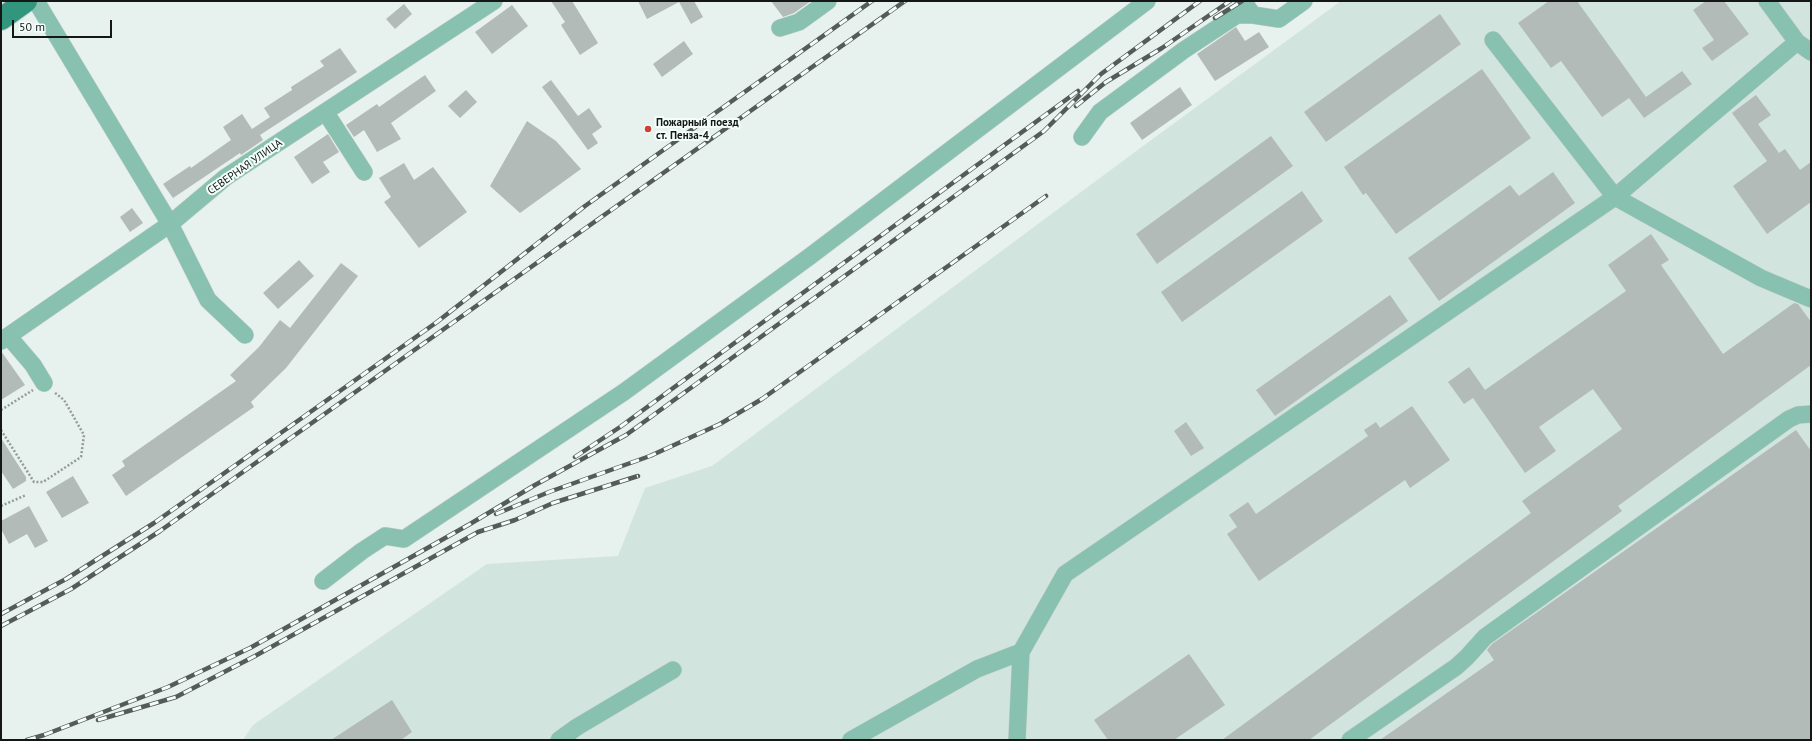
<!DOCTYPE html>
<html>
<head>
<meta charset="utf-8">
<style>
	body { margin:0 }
	#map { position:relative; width:1812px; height:741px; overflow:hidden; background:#e7f1ed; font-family:"PT Sans",sans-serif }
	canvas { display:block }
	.frame { position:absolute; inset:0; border:2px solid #141716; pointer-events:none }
	.scale { position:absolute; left:12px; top:20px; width:100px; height:18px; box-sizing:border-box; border:2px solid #141716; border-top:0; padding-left:5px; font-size:12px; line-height:14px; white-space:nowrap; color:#141716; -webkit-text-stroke:3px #f4fefb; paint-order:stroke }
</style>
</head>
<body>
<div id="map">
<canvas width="1812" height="741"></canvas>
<div class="frame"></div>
<div class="scale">50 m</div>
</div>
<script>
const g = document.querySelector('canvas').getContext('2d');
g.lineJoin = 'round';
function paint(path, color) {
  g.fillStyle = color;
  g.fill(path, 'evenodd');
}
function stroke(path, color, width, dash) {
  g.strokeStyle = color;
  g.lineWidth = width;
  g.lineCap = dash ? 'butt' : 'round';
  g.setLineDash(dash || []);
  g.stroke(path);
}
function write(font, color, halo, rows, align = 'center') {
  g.font = font + ' "PT Sans",sans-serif';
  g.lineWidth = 4;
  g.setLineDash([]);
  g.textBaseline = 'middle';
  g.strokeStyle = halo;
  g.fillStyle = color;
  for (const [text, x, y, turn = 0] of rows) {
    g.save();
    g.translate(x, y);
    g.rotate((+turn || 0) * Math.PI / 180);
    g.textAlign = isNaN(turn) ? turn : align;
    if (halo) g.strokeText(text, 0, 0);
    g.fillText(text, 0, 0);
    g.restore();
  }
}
paint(new Path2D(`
	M1341,1H1811V740H243L253,725L487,564L618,556L645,488L712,466L1139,149Z`), '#d2e4de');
paint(new Path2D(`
	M551,1H572L598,43L580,55L561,25L565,22Z
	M638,1H694L703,17L691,24L679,2L647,19Z
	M771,1H811L794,13L783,17Z
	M1549,1H1577L1646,97L1682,71L1692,84L1644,118L1629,98L1602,117L1561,61L1551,68L1518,23Z
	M1706,1H1724L1749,34L1712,61L1702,48L1714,40L1693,10Z
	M404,4L412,14L395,29L386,19Z
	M512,5L528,26L492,54L475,32Z
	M1440,14L1461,44L1326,142L1304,112Z
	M1236,27L1245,41L1259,32L1269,47L1215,81L1197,54Z
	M684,41L693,54L662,77L653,64Z
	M340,48L357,72L260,135L263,140L241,155L240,153L173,198L163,184L190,166L191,168L231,140L223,127L242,114L252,129L270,117L264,108L292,90L291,87L324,66L320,61Z
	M1482,69L1531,138L1396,234L1366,193L1363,195L1344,167Z
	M425,75L436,91L391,123L401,139L377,152L364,130L354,137L346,125L377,104L379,107Z
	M551,80L578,116L589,108L602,127L592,134L598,143L588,150L542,87Z
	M1180,87L1192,105L1142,140L1130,123Z
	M466,90L477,102L460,118L448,106Z
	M1756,95L1771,115L1758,124L1779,153L1785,149L1800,170L1811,162V202L1767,234L1733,186L1767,161L1732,113Z
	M527,121L556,141L581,169L520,213L490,186Z
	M328,134L339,152L323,162L330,172L312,184L294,157Z
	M1271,136L1293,166L1157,264L1136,234Z
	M404,163L414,180L433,167L467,212L419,248L384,202L391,197L379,178Z
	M1553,172L1575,203L1439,301L1408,258L1510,185L1519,196Z
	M1302,191L1323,221L1182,322L1161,292Z
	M132,208L143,223L130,232L120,217Z
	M1651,234L1669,260L1661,265L1723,354L1794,303L1798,304L1811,322V365L1618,506L1622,511L1309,740H1222L1531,513L1522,501L1622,429L1593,389L1539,427L1556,451L1525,473L1473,398L1464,404L1448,382L1469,367L1485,390L1626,291L1608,265Z
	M299,260L314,276L278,309L263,293Z
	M341,263L358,276L286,368L251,402L254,407L126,496L112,475L125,466L122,461L236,381L230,375L259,347L280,320L290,328Z
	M1390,295L1408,321L1275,416L1256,390Z
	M1,351L25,385L1,400Z
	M1412,406L1450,460L1410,488L1405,480L1259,581L1227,534L1237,527L1229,515L1248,502L1256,514L1368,436L1364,430L1376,422L1380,428Z
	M1186,422L1204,448L1191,456L1174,431Z
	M1796,430L1811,451V740H1380L1494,660L1487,650L1492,644Z
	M1,438L26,477V481L13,489L1,471Z
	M73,476L89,503L62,518L46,492Z
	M29,506L48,541L35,548L27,534L9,544L1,529V521Z
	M1189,654L1225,705L1174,740H1108L1094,720Z
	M392,700L412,732L401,740H331Z`), '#b2bbb8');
const minor = new Path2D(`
	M36,1L170,224L208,300L245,335
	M1243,1L1253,15L1279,19L1304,1
	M1767,1L1797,42L1811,52
	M780,28L799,22L828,1
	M1493,40L1615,197L1761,278L1811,299
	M326,113L364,172
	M1082,137L1100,112L1184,50L1237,15H1253
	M9,337L33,365L44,383
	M1,341L170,224L226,177L494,1
	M323,581L362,551L385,536L404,539L624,392L809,257L1147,1
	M559,740L577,727L673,670
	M851,740L977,669L1021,652
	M1017,740L1021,652L1065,574L1615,197L1797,42
	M1350,740L1456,667L1467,657L1485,637L1789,419L1798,415L1811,414`);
const major = new Path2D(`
	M1,19L26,1`);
stroke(minor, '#c5cecb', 18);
stroke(major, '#c5cecb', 24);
stroke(new Path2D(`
	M1,410L33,390
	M1,430L34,482H43L81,457L84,435L64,400L54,392
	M1,506L26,495`), '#949b98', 2.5, [2, 2]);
stroke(minor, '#88c1b0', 17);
stroke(major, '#32957e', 22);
const rail = new Path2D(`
	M1215,18L1242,1
	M1076,106L1106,82L1162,48L1230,1
	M575,457L620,427L1078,91
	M496,514L549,492L650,456L720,424L762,399L1046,196
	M1,614L66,579L154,523L437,322L585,206L872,1
	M1,626L71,589L160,531L905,1
	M98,720L176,697L255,656L478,532L515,520L553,503L638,476
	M27,740L44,735L168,687L250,648L470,524L535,485L626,435L1044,131L1101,74L1200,1`);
stroke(rail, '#555b59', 4.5);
stroke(rail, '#f4fefb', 3, [9]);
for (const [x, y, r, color] of [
	[648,129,4,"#cd3f37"]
]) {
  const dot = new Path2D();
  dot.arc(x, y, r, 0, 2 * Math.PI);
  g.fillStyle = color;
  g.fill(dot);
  stroke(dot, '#f4fefb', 1.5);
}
write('bold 11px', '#141716', '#f4fefb', [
	["Пожарный поезд",656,123],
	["ст. Пенза-4",656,136]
], 'left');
write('11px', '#141716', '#f4fefb', [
	["СЕВЕРНАЯ УЛИЦА",245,167,-35]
]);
</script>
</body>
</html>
